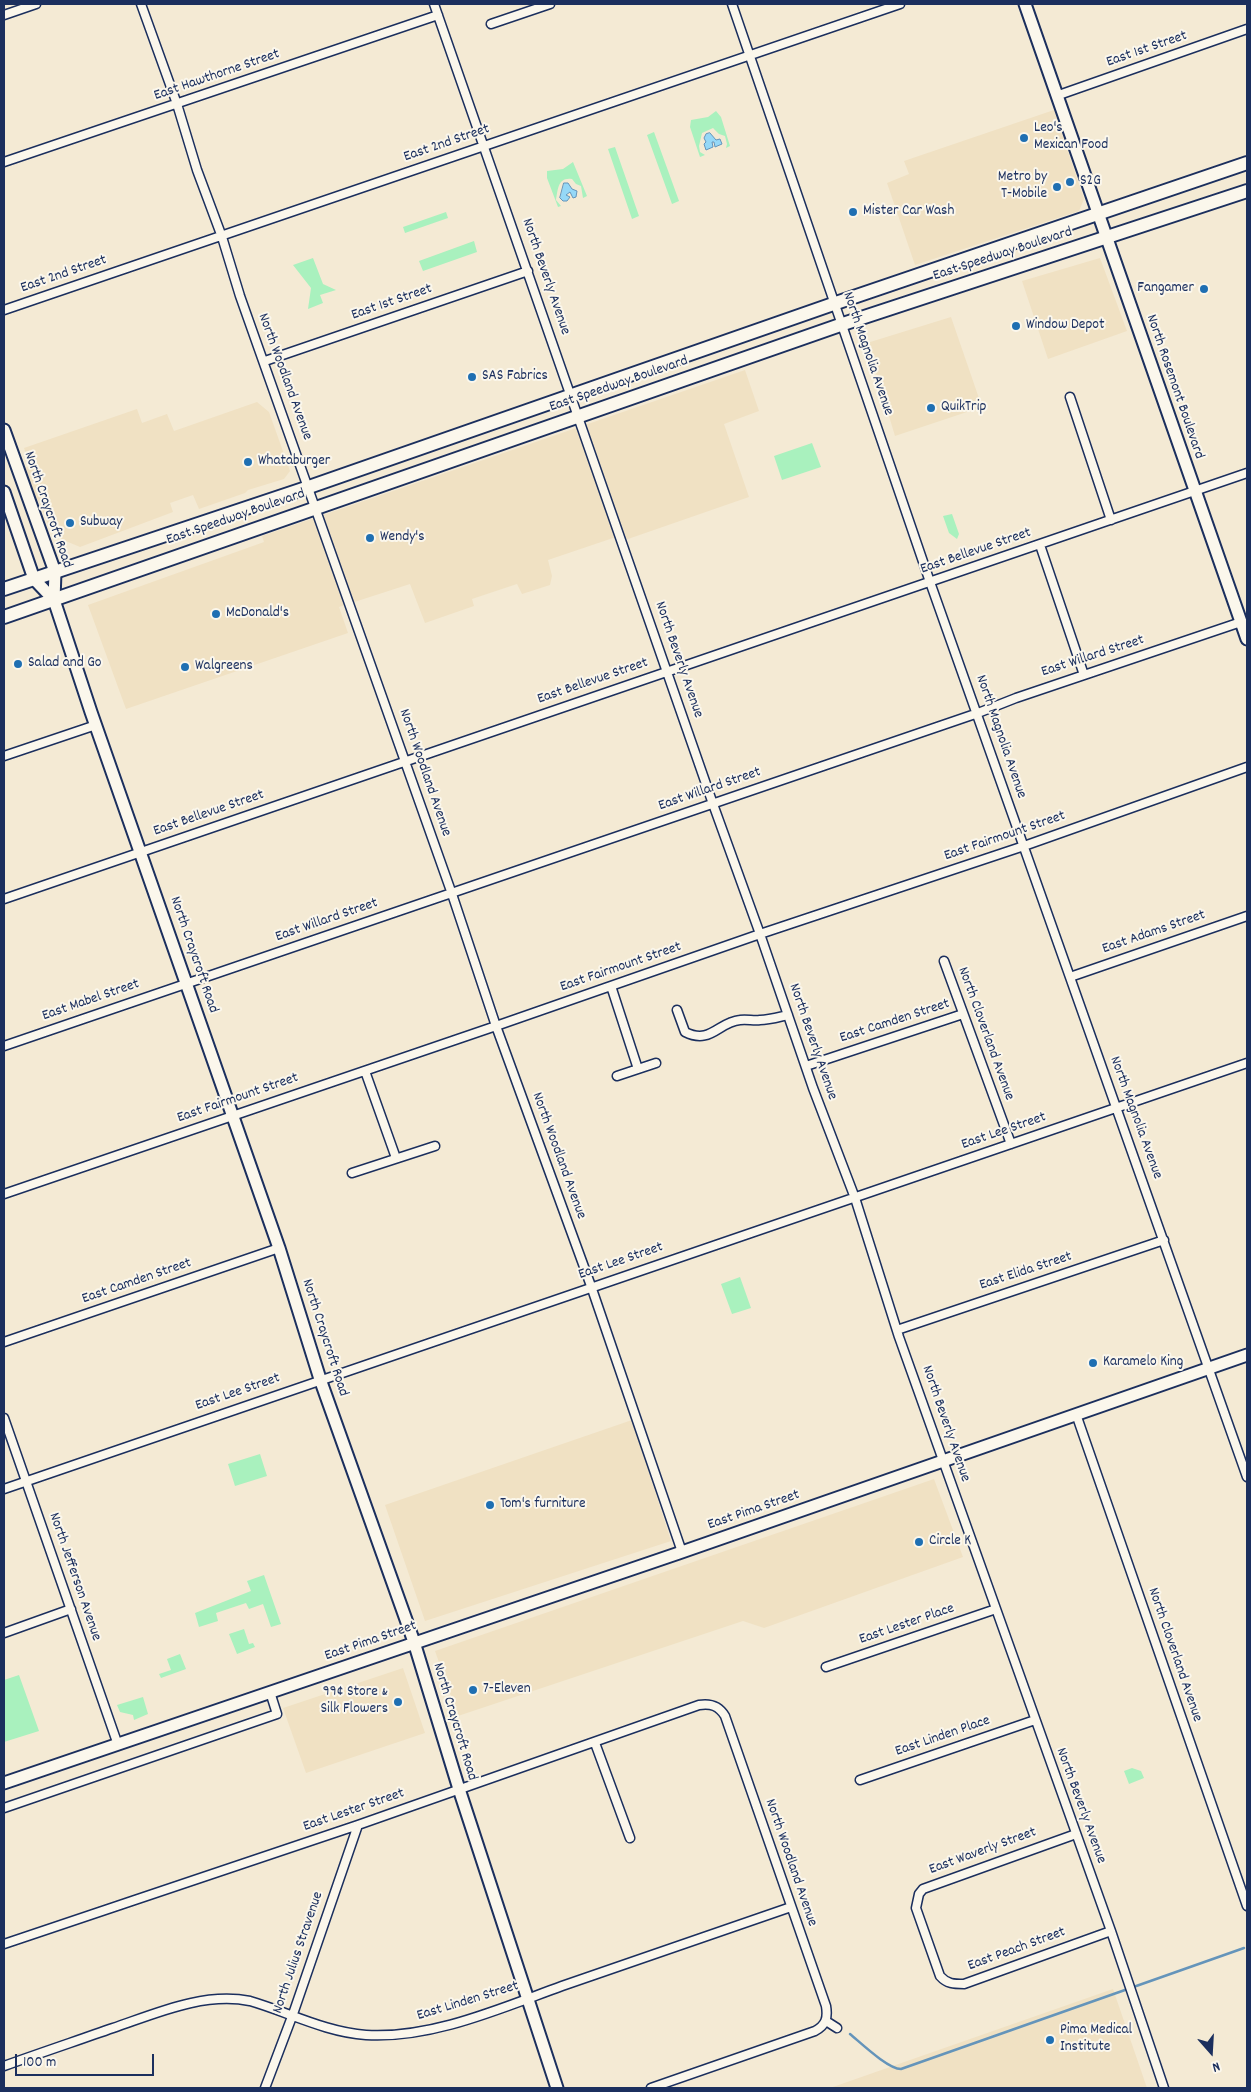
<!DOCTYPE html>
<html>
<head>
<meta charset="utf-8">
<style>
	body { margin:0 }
	#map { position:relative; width:1251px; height:2092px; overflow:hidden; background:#f4ead4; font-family:Dekko,sans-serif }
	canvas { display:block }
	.frame { position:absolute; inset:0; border:5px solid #1b2f5e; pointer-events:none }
	.north { position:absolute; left:1186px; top:2027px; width:50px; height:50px; -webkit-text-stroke:4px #fbf7ec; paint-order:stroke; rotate:161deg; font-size:14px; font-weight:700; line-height:20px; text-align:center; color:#1b2f5e }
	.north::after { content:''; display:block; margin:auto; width:18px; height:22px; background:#1b2f5e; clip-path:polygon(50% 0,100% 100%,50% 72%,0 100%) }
	.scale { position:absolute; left:15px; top:2054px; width:139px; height:22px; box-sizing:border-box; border:2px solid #1b2f5e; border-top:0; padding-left:6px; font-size:15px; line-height:18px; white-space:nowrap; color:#1b2f5e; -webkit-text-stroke:4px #fbf7ec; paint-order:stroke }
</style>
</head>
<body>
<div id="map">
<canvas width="1251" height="2092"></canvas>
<div class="frame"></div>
<div class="north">N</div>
<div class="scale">100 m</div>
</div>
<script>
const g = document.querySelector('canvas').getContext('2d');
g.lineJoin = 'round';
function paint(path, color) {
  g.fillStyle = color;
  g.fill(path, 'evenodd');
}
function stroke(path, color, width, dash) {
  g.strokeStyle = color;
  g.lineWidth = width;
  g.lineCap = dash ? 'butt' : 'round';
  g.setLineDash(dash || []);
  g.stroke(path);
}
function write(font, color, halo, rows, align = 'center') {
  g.font = font + ' Dekko,sans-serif';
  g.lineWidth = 4;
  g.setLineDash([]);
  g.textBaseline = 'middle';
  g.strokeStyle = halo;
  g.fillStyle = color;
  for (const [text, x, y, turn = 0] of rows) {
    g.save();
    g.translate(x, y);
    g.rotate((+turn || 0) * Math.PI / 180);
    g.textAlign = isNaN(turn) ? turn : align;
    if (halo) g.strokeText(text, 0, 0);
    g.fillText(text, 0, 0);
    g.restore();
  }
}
paint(new Path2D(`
	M1054,110L1084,199L1079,211L915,265L887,183L909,174L904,161Z
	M1100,258L1127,331L1048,359L1022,281Z
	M951,317L982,407L895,436L867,343Z
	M745,370L759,411L724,424L749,497L628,539L616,537L548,560L552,576L550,585L522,594L517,584L472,599L474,606L425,623L410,584L339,607L348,633L126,709L88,605L264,542L262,536Z
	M257,402L269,412L290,471L284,479L248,490L245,493L199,509L193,495L170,503L173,512L80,547L61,539L55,522L48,524L40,504L34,494L25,468L30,466L24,448L137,409L142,423L167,414L174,431Z
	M632,1420L671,1541L425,1621L385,1505Z
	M934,1479L963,1557L764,1628L743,1621L458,1716L435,1651Z
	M403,1668L425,1733L306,1773L283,1708Z
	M1113,1989L1147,2088H830Z`), '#f0e1c3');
paint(new Path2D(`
	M716,111L721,117L730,146L726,148L727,144L725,136L719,134L713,128L702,133L699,146L700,152L705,155L700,157L690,127L691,120L708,117Z
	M654,132L679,201L672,204L647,135Z
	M615,147L639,216L632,219L608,149Z
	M573,162L587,196L583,198L581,186L576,184L572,179C558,177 558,189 556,200L561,206L558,207L547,178V171L563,169Z
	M446,212L448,218L405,233L403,227Z
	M474,241L477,252L423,271L419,261Z
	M313,258L323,284L336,290L320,295L323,303L308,309L311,288L293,265Z
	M812,443L821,467L782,480L774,456Z
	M952,514L959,534L957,539L949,533L943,516Z
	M740,1277L751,1308L732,1314L721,1284Z
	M260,1454L267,1476L235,1486L228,1464Z
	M264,1575L281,1624L271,1627L263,1604L249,1609L246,1603L216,1613L218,1621L199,1627L195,1613L251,1591L247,1581Z
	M244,1629L249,1644L253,1643L255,1647L237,1654L229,1634Z
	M180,1654L186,1669L161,1678L159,1674L171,1670L167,1659Z
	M19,1675L39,1731L4,1742V1680Z
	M143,1697L148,1714L134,1720L133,1715L120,1712L117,1705Z
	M1132,1768L1141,1771L1144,1778L1129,1784L1124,1771Z`), '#a9f1be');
const water = new Path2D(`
	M710,133L716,140L720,139L722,144L715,147L714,142H712L713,147L706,150L704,144L706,142L704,138L706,134Z
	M564,183H568L572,189L577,191L576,197L573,198L570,192L566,195L570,197L567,201H563L560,198Z`);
paint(water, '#95d8f7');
stroke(water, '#6494ba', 1);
stroke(new Path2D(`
	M850,2034C861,2043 888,2069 901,2069L1244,1948`), '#6494ba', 2.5);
const street = new Path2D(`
	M141,4L177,104L197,170L222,237L240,296L452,894L496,1026L591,1286L682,1552
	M434,4L713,804L760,934L813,1088L855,1198L899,1337L1111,1931L1164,2088
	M732,4L930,582L1247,1477
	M4,15L36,4
	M491,24L550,4
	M1056,96L1247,29
	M4,162L438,15
	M4,310L900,4
	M265,361L528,271
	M1070,397L1111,520
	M1040,545L1084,675
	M4,756L96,725
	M4,899L1247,473
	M944,961L1011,1144
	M1070,977L1247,916
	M611,986L638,1069
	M677,1010L685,1032C711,1045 718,1022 740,1020C747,1019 754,1021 760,1020C769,1020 779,1017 788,1015
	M4,1046L978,713L1016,698L1241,622
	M806,1066L963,1014
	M365,1071L396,1158
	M617,1076L656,1063
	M352,1173L435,1146
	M4,1194L496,1026L760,934L1024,846L1247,767
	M897,1330L1164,1240
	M4,1342L279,1248
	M1076,1414L1247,1906
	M4,1418L118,1745
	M4,1489L1247,1063
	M4,1633L71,1609
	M826,1667L996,1609
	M595,1743L630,1838
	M860,1780L1035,1720
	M4,1808L277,1714L270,1692
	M1076,1834L923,1889L919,1894L916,1908L940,1976C947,1984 954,1984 964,1984L1111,1931
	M4,1944L358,1825L699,1705C711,1703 719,1706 725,1716L826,2006C828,2018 826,2025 815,2031L651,2088
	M826,2021L837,2028
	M4,2066C40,2053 76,2041 113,2028C157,2013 203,1992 250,2001C288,2012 325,2032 366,2035C432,2039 501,2008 562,1986C639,1960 715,1933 791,1907
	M265,2088L293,2014L358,1825`);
const secondary = new Path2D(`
	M1025,4L1247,639
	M4,430L55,572L54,600L91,712L279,1248L320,1379L414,1642L459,1789L557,2088
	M4,492L34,579L54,600
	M4,1783L679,1553L1247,1355`);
const primary = new Path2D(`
	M4,589L309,487L836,303L1247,163
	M4,617L843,324L1247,191`);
stroke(street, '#1b2f5e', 11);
stroke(secondary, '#1b2f5e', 15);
stroke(primary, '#1b2f5e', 16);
stroke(street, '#fbf7ec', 8);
stroke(secondary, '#fbf7ec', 11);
stroke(primary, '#fbf7ec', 12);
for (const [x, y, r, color] of [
	[1024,138,5,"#1f6fb2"],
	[1070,182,5,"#1f6fb2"],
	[1057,187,5,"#1f6fb2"],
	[853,212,5,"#1f6fb2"],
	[1204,289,5,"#1f6fb2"],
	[1016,326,5,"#1f6fb2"],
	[472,377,5,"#1f6fb2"],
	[931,408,5,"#1f6fb2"],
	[248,462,5,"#1f6fb2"],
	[70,523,5,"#1f6fb2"],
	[370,538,5,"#1f6fb2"],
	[216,614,5,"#1f6fb2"],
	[18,664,5,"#1f6fb2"],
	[185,667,5,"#1f6fb2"],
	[1093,1363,5,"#1f6fb2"],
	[490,1505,5,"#1f6fb2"],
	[919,1542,5,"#1f6fb2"],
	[473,1690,5,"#1f6fb2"],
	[398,1702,5,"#1f6fb2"],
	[1050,2040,5,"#1f6fb2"]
]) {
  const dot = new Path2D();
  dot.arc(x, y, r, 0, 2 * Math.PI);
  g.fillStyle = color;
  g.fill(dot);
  stroke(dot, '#fbf7ec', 2);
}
write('15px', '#1b2f5e', '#fbf7ec', [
	["East 1st Street",1147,50,-19],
	["East Hawthorne Street",217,76,-19],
	["East 2nd Street",447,144,-19],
	["East Speedway Boulevard",1003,255,-18],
	["East 2nd Street",64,275,-19],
	["North Beverly Avenue",545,277,71],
	["East 1st Street",392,303,-19],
	["North Magnolia Avenue",867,354,71],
	["North Woodland Avenue",284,377,70],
	["East Speedway Boulevard",619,385,-19],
	["North Rosemont Boulevard",1174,387,71],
	["North Craycroft Road",47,510,71],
	["East Speedway Boulevard",236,518,-19],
	["East Bellevue Street",976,552,-19],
	["East Willard Street",1093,657,-18],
	["North Beverly Avenue",678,660,71],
	["East Bellevue Street",593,682,-19],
	["North Magnolia Avenue",1000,737,71],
	["North Woodland Avenue",424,773,71],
	["East Willard Street",710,790,-19],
	["East Bellevue Street",209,814,-19],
	["East Fairmount Street",1005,837,-19],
	["East Willard Street",327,921,-19],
	["East Adams Street",1154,933,-19],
	["North Craycroft Road",193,955,71],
	["East Fairmount Street",621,968,-19],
	["East Mabel Street",91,1001,-19],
	["East Camden Street",895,1022,-18],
	["North Cloverland Avenue",985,1034,70],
	["North Beverly Avenue",812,1042,71],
	["East Fairmount Street",238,1099,-19],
	["North Magnolia Avenue",1135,1118,70],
	["East Lee Street",1004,1132,-19],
	["North Woodland Avenue",558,1156,70],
	["East Lee Street",621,1262,-19],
	["East Elida Street",1026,1272,-18],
	["East Camden Street",137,1282,-19],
	["North Craycroft Road",324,1338,72],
	["East Lee Street",238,1393,-19],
	["North Beverly Avenue",945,1424,71],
	["East Pima Street",754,1511,-19],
	["North Jefferson Avenue",74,1577,71],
	["East Lester Place",907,1625,-19],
	["East Pima Street",371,1642,-19],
	["North Cloverland Avenue",1174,1655,71],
	["North Craycroft Road",454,1722,73],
	["East Linden Place",943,1737,-19],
	["North Beverly Avenue",1080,1806,70],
	["East Lester Street",354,1811,-19],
	["East Waverly Street",983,1852,-20],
	["North Woodland Avenue",790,1863,71],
	["East Peach Street",1017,1950,-20],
	["North Julius Stravenue",299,1953,-71],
	["East Linden Street",468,2002,-17]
]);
write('15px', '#1b2f5e', '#fbf7ec', [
	["Leo's",1034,129],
	["Mexican Food",1034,146],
	["Metro by",1047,178,"right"],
	["T-Mobile",1047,195,"right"],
	["S2G",1080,182],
	["Mister Car Wash",863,212],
	["Fangamer",1194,289,"right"],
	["Window Depot",1026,326],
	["SAS Fabrics",482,377],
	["QuikTrip",941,408],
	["Whataburger",258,462],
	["Subway",80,523],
	["Wendy's",380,538],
	["McDonald's",226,614],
	["Salad and Go",28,664],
	["Walgreens",195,667],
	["Karamelo King",1103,1363],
	["Tom's furniture",500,1505],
	["Circle K",929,1542],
	["7-Eleven",483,1690],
	["99¢ Store &",388,1693,"right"],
	["Silk Flowers",388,1710,"right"],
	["Pima Medical",1060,2031],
	["Institute",1060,2048]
], 'left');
</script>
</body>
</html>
